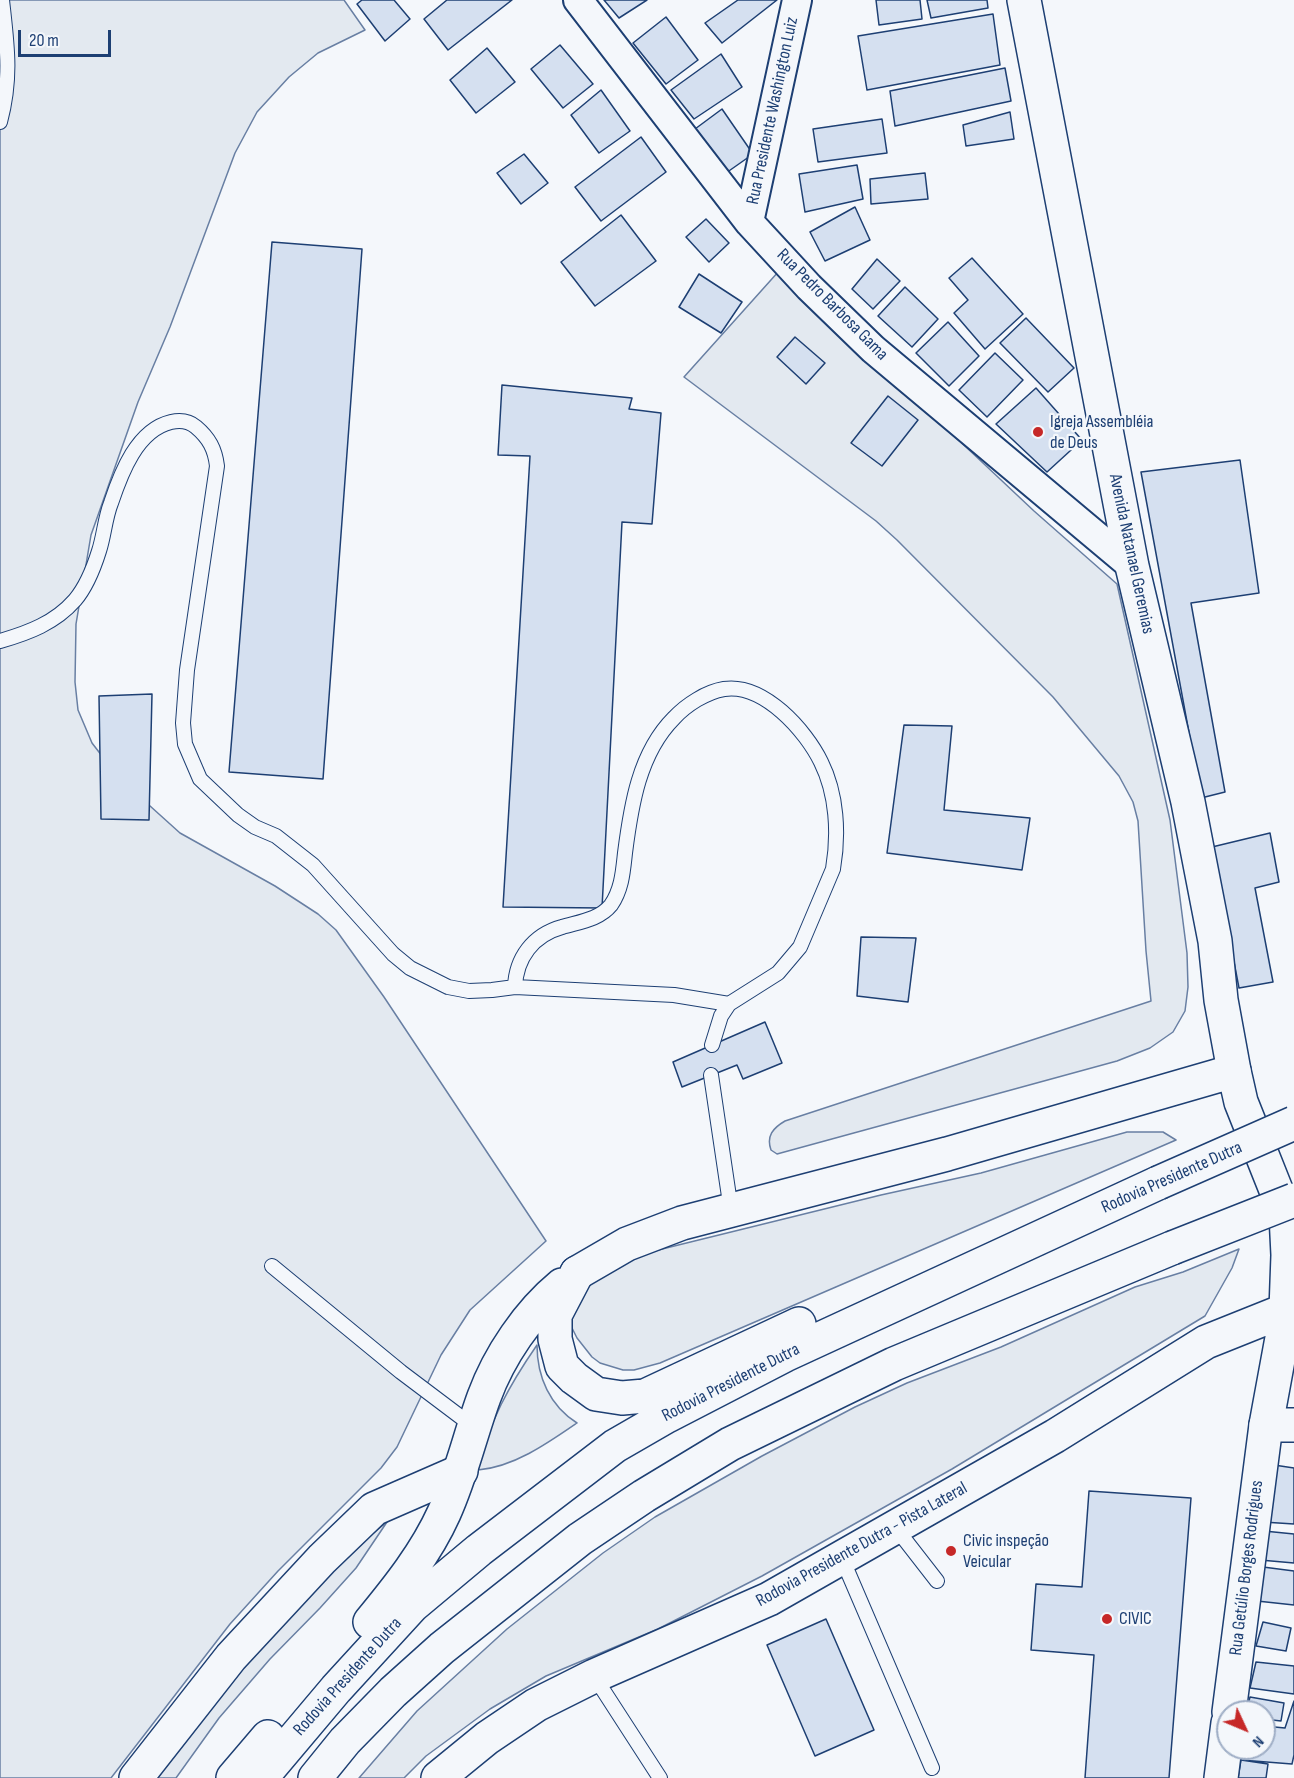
<!DOCTYPE html>
<html>
<head>
<meta charset="utf-8">
<style>
	body { margin:0 }
	#map { position:relative; width:1294px; height:1778px; overflow:hidden; background:#f4f7fb; font-family:"Sofia Sans Condensed",sans-serif }
	canvas { display:block }
	.north { position:absolute; left:1216px; top:1700px; width:60px; height:60px; box-sizing:border-box; background:#f4f7fb; border:2px solid #9eadc5; border-radius:50%; rotate:134deg; font-size:16px; font-weight:700; line-height:24px; text-align:center; color:#1d3f73 }
	.north::after { content:''; display:block; margin:auto; width:21px; height:27px; background:#c62828; clip-path:polygon(50% 0,100% 100%,50% 72%,0 100%) }
	.scale { position:absolute; left:18px; top:30px; width:93px; height:27px; box-sizing:border-box; border:3px solid #1d3f73; border-top:0; padding-left:8px; font-size:18px; line-height:21px; white-space:nowrap; color:#1d3f73; -webkit-text-stroke:4px #f4f7fb; paint-order:stroke }
</style>
</head>
<body>
<div id="map">
<canvas width="1294" height="1778"></canvas>
<div class="north">N</div>
<div class="scale">20 m</div>
</div>
<script>
const g = document.querySelector('canvas').getContext('2d');
g.lineJoin = 'round';
function paint(path, color) {
  g.fillStyle = color;
  g.fill(path, 'evenodd');
}
function stroke(path, color, width, dash) {
  g.strokeStyle = color;
  g.lineWidth = width;
  g.lineCap = dash ? 'butt' : 'round';
  g.setLineDash(dash || []);
  g.stroke(path);
}
function write(font, color, halo, rows, align = 'center') {
  g.font = font + ' "Sofia Sans Condensed",sans-serif';
  g.lineWidth = 4.5;
  g.setLineDash([]);
  g.textBaseline = 'middle';
  g.strokeStyle = halo;
  g.fillStyle = color;
  for (const [text, x, y, turn = 0] of rows) {
    g.save();
    g.translate(x, y);
    g.rotate((+turn || 0) * Math.PI / 180);
    g.textAlign = isNaN(turn) ? turn : align;
    if (halo) g.strokeText(text, 0, 0);
    g.fillText(text, 0, 0);
    g.restore();
  }
}
const green = new Path2D(`
	M0,0H344L365,30L318,53L289,77L257,112L235,153L170,327L138,402L91,535L76,624L75,682L78,710L92,743L119,778L180,833L275,886L318,914L336,930L384,997L546,1241L470,1310L441,1355L397,1447L381,1468L278,1571L230,1624L111,1778H0Z
	M779,271L1034,511L1117,584L1170,820L1187,953L1188,987L1185,1011L1173,1032L1150,1048L1117,1061L777,1154L771,1150C766,1136 773,1128 785,1121L1151,1001L1146,951L1138,821L1133,802L1119,776L1053,697L897,540L876,521L684,377Z
	M1127,1132H1163L1176,1140L660,1363L634,1370H623L600,1363L592,1357L577,1338L572,1328L570,1316L580,1290L613,1267L650,1252L881,1195L981,1173Z
	M1239,1249L1232,1268L1205,1316L952,1469L762,1576L658,1629L546,1676L490,1709L426,1756L404,1778H359L417,1711L507,1629L603,1553L655,1517L762,1456L855,1407L907,1383L1001,1347L1135,1287L1183,1272Z
	M537,1345C537,1377 550,1406 577,1423C548,1443 514,1467 478,1470C488,1423 510,1384 537,1345Z
	M387,1522L356,1568L320,1608L270,1659L219,1718L176,1778H156L259,1647L352,1550Z`);
paint(green, '#e3e9f0');
stroke(green, '#687fa3', 1.5);
const building = new Path2D(`
	M362,0H394L410,19L385,41L357,4Z
	M447,0H512L448,50L424,19Z
	M604,0H647L619,18Z
	M738,0H777L722,43L705,23Z
	M876,0H920L922,19L879,25Z
	M927,0H987L988,8L931,18Z
	M993,14L1000,65L867,90L858,36Z
	M666,17L698,60L666,84L633,43Z
	M560,45L593,84L563,108L531,69Z
	M487,48L515,82L476,113L450,80Z
	M721,54L742,87L694,119L671,90Z
	M1005,68L1011,101L895,126L890,91Z
	M601,90L630,131L599,153L571,115Z
	M722,109L753,154L726,173L695,129Z
	M1010,112L1014,139L966,146L963,125Z
	M882,119L887,153L818,162L813,129Z
	M641,137L666,172L601,221L575,187Z
	M524,154L548,183L521,204L497,173Z
	M857,165L863,199L805,212L799,174Z
	M925,173L928,199L871,204L870,179Z
	M855,207L870,240L825,261L810,232Z
	M621,215L656,261L595,306L561,262Z
	M706,219L729,243L709,262L686,237Z
	M272,242L362,249L323,779L229,772Z
	M972,258L1023,314L985,349L954,313L968,300L949,278Z
	M877,259L900,281L873,309L852,289Z
	M699,274L742,302L721,333L679,307Z
	M905,287L938,319L912,347L878,316Z
	M1026,318L1074,368L1048,392L1000,343Z
	M948,322L979,356L949,386L916,353Z
	M795,337L825,363L806,384L777,357Z
	M995,353L1023,380L987,417L959,390Z
	M502,385L632,398L629,409L661,413L652,524L622,522L602,908L503,907L530,456L498,455Z
	M1036,388L1082,440L1047,472L996,424Z
	M888,396L918,420L882,466L851,443Z
	M1240,460L1259,593L1191,603L1225,792L1201,798L1141,472Z
	M152,694L149,820L101,819L99,696Z
	M904,725L952,726L944,810L1030,818L1022,870L887,853Z
	M1270,833L1279,882L1255,888L1273,982L1239,988L1212,847Z
	M861,937L916,938L908,1002L857,996Z
	M765,1022L782,1063L743,1079L737,1065L682,1087L673,1062Z
	M1274,1465L1294,1468V1524L1263,1522Z
	M1089,1491L1191,1498L1169,1778H1085L1094,1655L1031,1650L1036,1584L1082,1587Z
	M1264,1531L1294,1534V1563L1260,1560Z
	M1263,1567L1294,1571V1605L1257,1601Z
	M826,1619L874,1730L815,1756L767,1645Z
	M1263,1622L1291,1628L1286,1651L1256,1646Z
	M1256,1662L1294,1666V1694L1250,1688Z
	M1250,1697L1284,1703L1281,1721L1264,1719V1712H1246Z
	M1294,1701V1755L1292,1764L1241,1760L1242,1748H1264V1726L1285,1728Z
	M1241,1760L1268,1764L1266,1778H1238Z`);
paint(building, '#d5e0f0');
stroke(building, '#1d3f73', 1.5);
const service = new Path2D(`
	M0,122C12,77 7,45 2,0
	M0,641C28,633 55,623 75,600C86,587 94,567 99,551C104,536 105,518 111,503C121,473 137,430 171,422C180,420 189,421 196,427C209,438 215,449 217,466L187,670L183,723L185,744L200,779L238,815L255,827L276,836L313,865L393,954L410,968L448,987L469,991L492,990L515,987C516,958 533,935 562,927C578,922 599,920 611,905C622,889 623,871 625,853C631,806 639,753 674,718C686,705 706,692 724,689C764,683 806,731 821,762C837,794 839,834 833,869L800,947L778,973L729,1004L721,1016L712,1045
	M515,987L674,995L729,1004
	M711,1075L731,1210
	M272,1266L401,1372L474,1427
	M895,1527L937,1581
	M841,1556L932,1768
	M594,1676L660,1778`);
const minor = new Path2D(`
	M578,0L749,222L809,287L873,349L1132,566
	M749,222L797,0`);
const tertiary = new Path2D(`
	M1024,0L1132,566L1188,802L1215,941L1221,1000L1234,1071
	M1229,1712L1266,1425
	M1221,1778L1228,1723`);
const secondary = new Path2D(`
	M577,1273L627,1244L682,1223L947,1154L1234,1071L1241,1102L1286,1215L1288,1255L1286,1310L1282,1338L1266,1425H1294
	M136,1778L231,1657L322,1559L374,1509L461,1471
	M438,1778L487,1738L536,1705L594,1676L769,1599L1055,1436L1206,1342L1286,1310`);
const motorway = new Path2D(`
	M577,1273L555,1315V1339L562,1366L574,1378L596,1394L622,1398L645,1396L799,1324
	M370,1622C398,1588 426,1553 444,1513C461,1476 470,1435 484,1397C499,1356 528,1313 562,1285
	M233,1778L268,1737
	M261,1778L336,1689L412,1606L479,1550L615,1446L667,1416L785,1355L1158,1183
	M315,1778L345,1741L393,1692L442,1648L580,1539L644,1496L730,1444L894,1364L1172,1248`);
stroke(service, '#1d3f73', 16);
stroke(minor, '#1d3f73', 32);
stroke(tertiary, '#1d3f73', 36);
stroke(secondary, '#1d3f73', 36);
stroke(motorway, '#1d3f73', 36);
stroke(service, '#f4f7fb', 14);
stroke(minor, '#f4f7fb', 28);
stroke(tertiary, '#f4f7fb', 33);
stroke(secondary, '#f4f7fb', 33);
stroke(motorway, '#f4f7fb', 33);
const motorwayBridge = new Path2D(`
	M1158,1183L1294,1123
	M1172,1248L1294,1200`);
stroke(motorwayBridge, '#1d3f73', 36, []);
stroke(motorwayBridge, '#f4f7fb', 33);
for (const [x, y, r, color] of [
	[1038,432,6,"#c62828"],
	[951,1551,6,"#c62828"],
	[1107,1619,6,"#c62828"]
]) {
  const dot = new Path2D();
  dot.arc(x, y, r, 0, 2 * Math.PI);
  g.fillStyle = color;
  g.fill(dot);
  stroke(dot, '#f4f7fb', 2);
}
write('18px', '#1d3f73', '#f4f7fb', [
	["Rua Presidente Washington Luiz",773,111,-78],
	["Rua Pedro Barbosa Gama",832,305,45],
	["Avenida Natanael Geremias",1131,554,78],
	["Rodovia Presidente Dutra",1172,1178,-24],
	["Rodovia Presidente Dutra",731,1383,-27],
	["Rodovia Presidente Dutra - Pista Lateral",862,1545,-29],
	["Rua Getúlio Borges Rodrigues",1247,1568,-83],
	["Rodovia Presidente Dutra",348,1677,-48]
]);
write('18px', '#1d3f73', '#f4f7fb', [
	["Igreja Assembléia",1050,422],
	["de Deus",1050,443],
	["Civic inspeção",963,1541],
	["Veicular",963,1562],
	["CIVIC",1119,1619]
], 'left');
</script>
</body>
</html>
